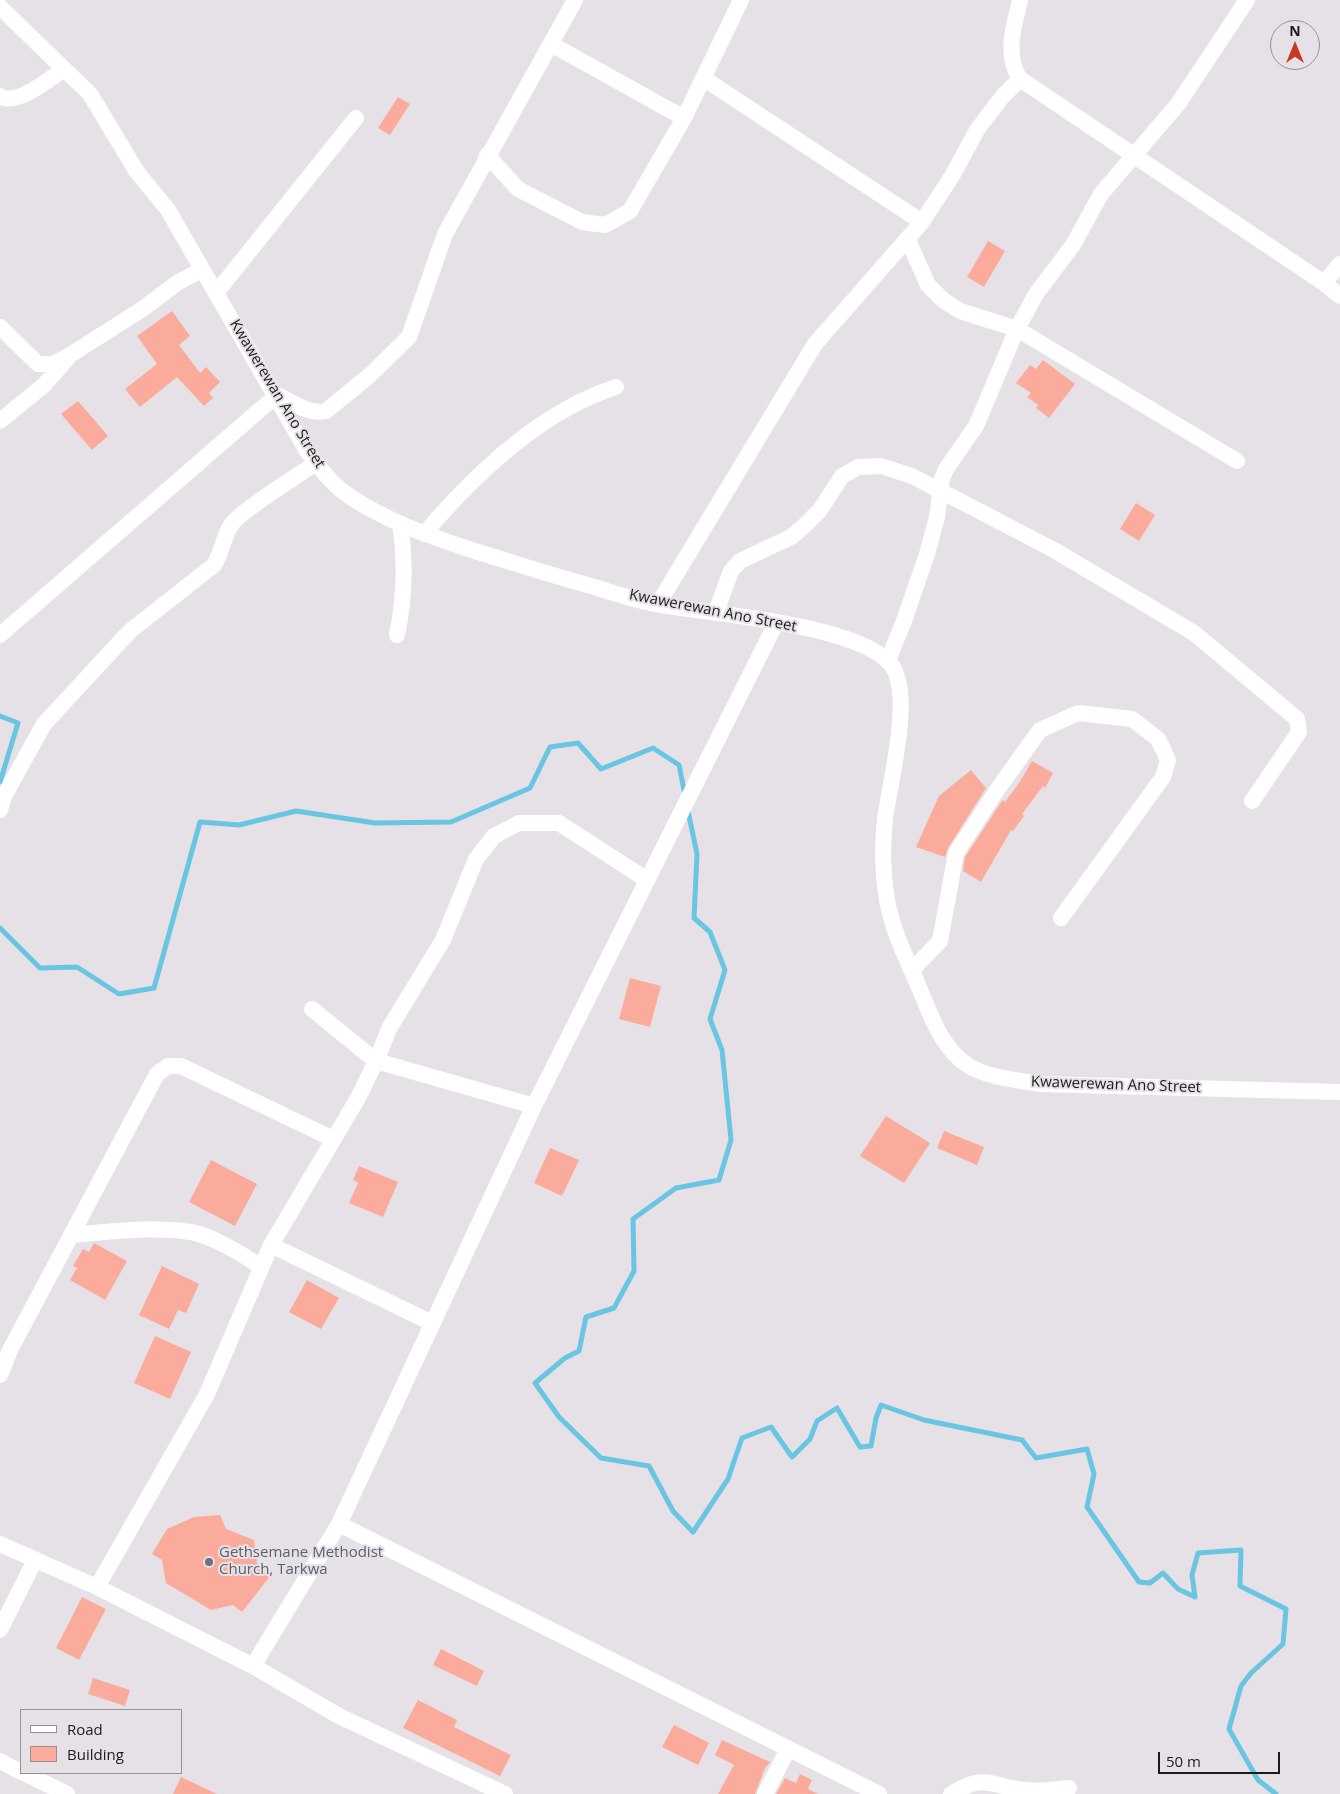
<!DOCTYPE html>
<html>
<head>
<meta charset="utf-8">
<style>
	body { margin:0 }
	#map { position:relative; width:1340px; height:1794px; overflow:hidden; background:#e6e1e6; font-family:"Open Sans",sans-serif }
	canvas { display:block }
	.legend { position:absolute; left:20px; top:1709px; width:162px; height:65px; box-sizing:border-box; background:#e6e1e6; border:1px solid #959195; margin:0; padding:6px 9px; list-style:none; font-size:15px; color:#1c1a1c }
	.legend li { display:flex; align-items:center; gap:10px; height:25px }
	.legend b { width:25px; border:1px solid #959195 }
	.north { position:absolute; left:1270px; top:20px; width:50px; height:50px; box-sizing:border-box; background:#e6e1e6; border:1px solid #959195; border-radius:50%; rotate:0deg; font-size:14px; font-weight:700; line-height:20px; text-align:center; color:#1c1a1c }
	.north::after { content:''; display:block; margin:auto; width:18px; height:22px; background:#c53a22; clip-path:polygon(50% 0,100% 100%,50% 72%,0 100%) }
	.scale { position:absolute; left:1158px; top:1752px; width:122px; height:22px; box-sizing:border-box; border:2px solid #1c1a1c; border-top:0; padding-left:6px; font-size:15px; line-height:18px; white-space:nowrap; color:#1c1a1c; -webkit-text-stroke:4px #e6e1e6; paint-order:stroke }
</style>
</head>
<body>
<div id="map">
<canvas width="1340" height="1794"></canvas>
<ul class="legend">
<li><b style="height:6px;background:#fff"></b>Road</li>
<li><b style="height:14px;background:#fbab9b"></b>Building</li>
</ul>
<div class="north">N</div>
<div class="scale">50 m</div>
</div>
<script>
const g = document.querySelector('canvas').getContext('2d');
g.lineJoin = 'round';
function stroke(path, color, width, dash) {
  g.strokeStyle = color;
  g.lineWidth = width;
  g.lineCap = dash ? 'butt' : 'round';
  g.setLineDash(dash || []);
  g.stroke(path);
}
function paint(path, color) {
  g.fillStyle = color;
  g.fill(path, 'evenodd');
}
function write(font, color, halo, rows, align = 'center') {
  g.font = font + ' "Open Sans",sans-serif';
  g.lineWidth = 4;
  g.setLineDash([]);
  g.textBaseline = 'middle';
  g.strokeStyle = halo;
  g.fillStyle = color;
  for (const [text, x, y, turn = 0] of rows) {
    g.save();
    g.translate(x, y);
    g.rotate((+turn || 0) * Math.PI / 180);
    g.textAlign = isNaN(turn) ? turn : align;
    if (halo) g.strokeText(text, 0, 0);
    g.fillText(text, 0, 0);
    g.restore();
  }
}
stroke(new Path2D(`
	M0,716L18,723L0,782
	M688,811L697,854L694,918L710,932L725,970L710,1019L722,1050L731,1140L719,1180L676,1188L633,1219L634,1271L614,1308L586,1317L579,1351L565,1358L535,1383L559,1417L601,1458L649,1466L673,1511L693,1532L728,1479L742,1438L771,1427L792,1457L810,1439L817,1421L837,1408L860,1447L871,1446L876,1418L881,1405L924,1420L1022,1440L1036,1458L1087,1449L1094,1474L1087,1507L1139,1582L1150,1583L1163,1573L1178,1589L1195,1597L1192,1575L1198,1553L1241,1550L1240,1586L1286,1609L1283,1644L1251,1673L1241,1686L1229,1729L1258,1780L1276,1794
	M0,928L40,968L77,967L119,994L154,988L200,822L239,825L296,811L375,823L451,822L530,788L550,747L578,743L601,769L653,748L679,765L685,795`), '#69c5e2', 5);
paint(new Path2D(`
	M398,97L410,104L390,135L378,128Z
	M988,241L1005,251L984,287L967,277Z
	M172,311L190,336L179,345L200,373L206,367L220,382L209,393L213,398L204,406L177,377L140,407L125,389L157,364L137,336Z
	M1043,360L1075,384L1049,418L1036,408L1038,405L1027,397L1031,393L1016,383L1030,365L1036,369Z
	M78,401L108,436L92,450L61,414Z
	M1136,503L1155,515L1139,541L1120,529Z
	M1032,761L1053,773L1045,788L1043,786L1022,814L1024,816L1013,831L1011,830L981,882L963,871L965,857L1000,804L1003,800L1005,802L1019,783Z
	M971,770L986,788L948,848L945,857L916,847L939,796Z
	M630,978L661,986L650,1027L619,1019Z
	M886,1116L930,1143L904,1183L860,1156Z
	M944,1131L984,1147L977,1165L937,1148Z
	M550,1148L579,1160L562,1196L534,1183Z
	M211,1160L257,1184L235,1226L189,1202Z
	M359,1166L398,1182L383,1217L349,1203L358,1183L353,1180Z
	M94,1243L127,1261L105,1300L70,1280L77,1268L73,1266L83,1249L89,1252Z
	M162,1266L199,1284L186,1313L178,1310L169,1329L139,1315Z
	M307,1280L339,1298L321,1329L289,1312Z
	M155,1336L191,1352L170,1399L134,1383Z
	M220,1515L226,1529L254,1540L257,1563L271,1575L242,1612L233,1605L211,1610L166,1583L162,1560L152,1554L167,1529L194,1517Z
	M82,1597L106,1609L79,1660L56,1648Z
	M441,1649L484,1671L477,1686L433,1665Z
	M93,1678L130,1690L125,1706L88,1694Z
	M418,1700L457,1720L454,1727L511,1755L500,1776L403,1728Z
	M674,1725L709,1743L698,1765L662,1747Z
	M722,1740L770,1762L765,1768L755,1794H718L734,1765L715,1755Z
	M800,1774L812,1780L808,1789L818,1794H776L785,1778L796,1783Z
	M181,1777L217,1794H173Z`), '#fbab9b');
stroke(new Path2D(`
	M1020,0C1014,27 1004,54 1020,79L1324,283L1340,264
	M0,7L90,94L137,172L168,210L307,451C318,466 330,482 345,493C384,521 430,536 475,551C511,562 547,574 584,584C609,591 635,601 661,605C715,614 847,624 887,660C917,686 889,783 885,820C882,845 883,875 887,900C892,929 906,958 918,985C930,1013 941,1049 969,1066C989,1078 1018,1080 1040,1084L1340,1092
	M551,44L684,118
	M703,78L922,222
	M0,96C16,107 49,79 64,69
	M487,155L518,189L582,222L605,225L630,211L684,118L741,0
	M908,240L928,285L943,300L960,311L1017,329L1237,461
	M1324,283L1340,296
	M216,293L356,118
	M0,327L38,364H53L70,355L141,310L177,283L201,270
	M0,421L44,385L67,359
	M424,534C474,475 541,411 616,387
	M658,604L815,344L922,222L952,176L977,130L1002,97L1020,79
	M716,612L731,571L740,561L791,537L803,527L820,510L842,476L858,467L881,466L912,476L1054,550L1194,633L1297,719L1299,732L1252,801
	M0,635L277,395C292,402 309,415 326,411L370,375L409,337L445,234L575,0
	M397,635C405,596 406,562 400,523
	M888,660L904,621L927,554L937,517L942,479L946,469L976,426L1017,329L1036,294L1073,245L1101,194L1178,104L1247,0
	M0,810L4,796L44,724L130,631L214,565C222,552 223,538 231,525C240,511 299,475 316,463
	M912,970L940,941L956,853L997,790L1040,730L1078,713L1132,719L1158,739L1168,760L1163,777L1061,918
	M312,1009L376,1061L534,1106
	M71,1235C110,1232 152,1226 191,1232C210,1235 244,1255 260,1266
	M271,1245L432,1323
	M0,1375L10,1350L157,1074L168,1066H181L333,1139
	M339,1524L879,1794
	M0,1544L97,1587L253,1666L339,1716L505,1794
	M97,1587L207,1394L271,1245L358,1098L376,1061L390,1027L443,940L476,859L494,836L519,823H559L647,880
	M0,1630L35,1560
	M253,1666L339,1524L534,1106L776,623
	M0,1761L21,1772
	M24,1773L67,1794
	M765,1794L788,1749
	M951,1794C986,1772 991,1787 1025,1790C1040,1792 1055,1789 1069,1788`), '#fff', 16);
for (const [x, y, r, color] of [
	[209,1562,5,"#6b7280"]
]) {
  const dot = new Path2D();
  dot.arc(x, y, r, 0, 2 * Math.PI);
  g.fillStyle = color;
  g.fill(dot);
  stroke(dot, '#e6e1e6', 2);
}
write('15px', '#1c1a1c', '#e6e1e6', [
	["Kwawerewan Ano Street",277,394,59],
	["Kwawerewan Ano Street",713,611,11],
	["Kwawerewan Ano Street",1116,1085,2]
]);
write('15px', '#5b616d', '#e6e1e6', [
	["Gethsemane Methodist",219,1553],
	["Church, Tarkwa",219,1570]
], 'left');
</script>
</body>
</html>
